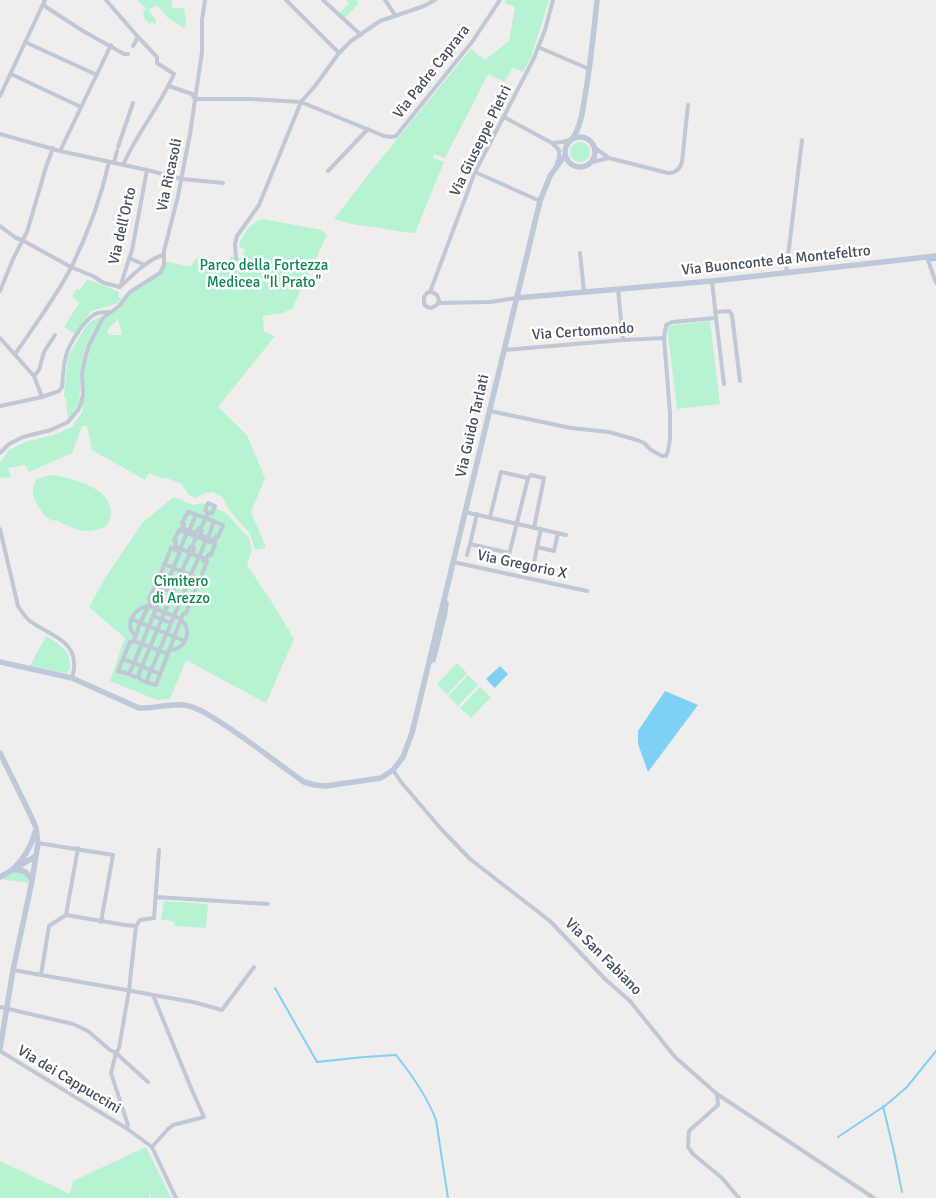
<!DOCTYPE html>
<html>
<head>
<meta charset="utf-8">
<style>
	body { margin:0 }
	canvas { display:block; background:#f0eded }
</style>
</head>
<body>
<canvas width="936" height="1198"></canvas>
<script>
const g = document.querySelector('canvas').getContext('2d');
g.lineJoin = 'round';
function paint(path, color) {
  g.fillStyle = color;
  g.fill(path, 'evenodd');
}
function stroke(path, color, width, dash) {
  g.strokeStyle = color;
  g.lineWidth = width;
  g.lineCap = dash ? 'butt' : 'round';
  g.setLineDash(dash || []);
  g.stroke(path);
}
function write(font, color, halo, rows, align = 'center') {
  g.font = font + ' Signika,sans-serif';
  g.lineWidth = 5;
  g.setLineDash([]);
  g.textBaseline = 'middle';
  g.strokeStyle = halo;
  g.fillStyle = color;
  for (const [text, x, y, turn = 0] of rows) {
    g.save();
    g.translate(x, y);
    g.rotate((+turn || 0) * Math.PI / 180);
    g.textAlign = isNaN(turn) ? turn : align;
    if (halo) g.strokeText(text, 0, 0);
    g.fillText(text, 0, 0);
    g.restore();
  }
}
paint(new Path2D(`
	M137,0H172V8H184L186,23L184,28L168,18L157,5L148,10L157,21L154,24L152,22L149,24L143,16L144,15L143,12L146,8Z
	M346,0H356L359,3L345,18L340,13L349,3Z
	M506,0H549L531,57L523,72L513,67L505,82L488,74L445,158L434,154L433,158L444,162L415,233H412L352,224L334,219L371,171L471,49L485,60L509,41L515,7L505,3Z
	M570 152a10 10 0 1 1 20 0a10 10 0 1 1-20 0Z
	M263,219L322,230L327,235L292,309L282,313L263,316L264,332L275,336L218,407L247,435L265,478L251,512L266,548L255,550L250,534L230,511L222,497L213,492L206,493L195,498L188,494L182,484L164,477L163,479L149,473L145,480L92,450L87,426H82L72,453L29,472L25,465L8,468L11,477L0,478V463L9,450L25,442L53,435L72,427L83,411L81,403L82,373L85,358L99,325L130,292L160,273L164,261L191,267L195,259L199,257L200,255L205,257L202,259L203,263L207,264L209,263L224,269L231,256L241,259L245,249L239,247C241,236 251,221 263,219ZM118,319L122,335H110L107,332L109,328Z
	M87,279L119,292L118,297L122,298L116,304L91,311L75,334L64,327L79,303L72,296L77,289L80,290Z
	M99,317L101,318C90,333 82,353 80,372C79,397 84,399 68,420L66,397H64V393L68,358L71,351L87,325L93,320Z
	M710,321L720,404L677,409L667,326Z
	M53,475C69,478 89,483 101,493C110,500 115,515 107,525C104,529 94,530 89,531C77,532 66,525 56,520L54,521C43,519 27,493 35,482C38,477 48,476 53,475Z
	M174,497L193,505L203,503L226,513L249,538L252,550L247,565L271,601L294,639L266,703L186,660L170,699L157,700L110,681L125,638L89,607L107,575L143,522Z
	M46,636C56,642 69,649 70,663C71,668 70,670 66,673L30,666Z
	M457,663L467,673L447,695L437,684Z
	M468,675L478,685L458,706L448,696Z
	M480,687L491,697L471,718L460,708Z
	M21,871C27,876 29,879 28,886L26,882L4,880V878L15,872Z
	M164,901L208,904L206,928L175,926L173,921L161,920Z
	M146,1147L171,1198H151L150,1190L149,1198H0V1161L70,1194L73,1181Z`), '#b5f3d3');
paint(new Path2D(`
	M500,666L508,674L495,688L486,679Z
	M665,691L698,705L648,772L638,744V731Z`), '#7ed1f5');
stroke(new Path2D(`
	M930,260H936
	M275,988L317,1062L364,1057L396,1055C412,1075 427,1096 436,1120L448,1198
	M883,1106L894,1152L902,1192
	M838,1137L886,1105L907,1087L936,1051`), '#7ed1f5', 2);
stroke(new Path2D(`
	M106,0L138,37L157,57V63L174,74C160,106 137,133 123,165
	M286,0L339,53
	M323,0L361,35
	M385,0L395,15
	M44,4L46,7L83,31L124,54H128
	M25,42L97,75
	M133,46L138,37
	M538,47L589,69
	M11,74L81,107
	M169,86L192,94L195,99
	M0,96L45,0
	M195,99H250L301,102L384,136L391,137L396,136L472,42L500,0
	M504,117L552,143L559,150V158L557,163
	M0,134L60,151L147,170L178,178
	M552,143L563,142L572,139
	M118,147L133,103
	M595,148L609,158L668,173C675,173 680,169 682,162L688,105
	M60,151L111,45
	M592,162L609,158
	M114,163L117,151
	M328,171L368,129
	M475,172L540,201
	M182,179L223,183
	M0,226L16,238L22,240L71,267L93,276L104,283L120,287
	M580,253L584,292
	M927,257L936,283
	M129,258L145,265
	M236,258L235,244L237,236L259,205L301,102L315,86L339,53L351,41L380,21L424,6L435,0
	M786,273L802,140
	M121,286C133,275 148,259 163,255
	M120,287L132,250L147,170
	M618,289L623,340
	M0,291L13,259L27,232L46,167L53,148
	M430,292H432L437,295L439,300L437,305L431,308L427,307L424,304V297L427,293L430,292L475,172L534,58L545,30L553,0
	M438,303L490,302L516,298
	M715,312L729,311L730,312L732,315L740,381
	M716,318L724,384
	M0,338L34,376L42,397
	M504,350L623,340L664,338
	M15,354C35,325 56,297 72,266C88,233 101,198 109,162
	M34,376L39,370L44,352L55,335
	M0,406L42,397L59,391L62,387C63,377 63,366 66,356C68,345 85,319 95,314C100,312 105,312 110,312
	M490,411L571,428L609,432L637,440L644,443L651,450L662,456H666L668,451L670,439V413L664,338L666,325L672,322L716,318L712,281
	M0,453L9,444L23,437L51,430L68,422L78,410L81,403L83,395L82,373L85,358L89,345L99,325L103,318L119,306L130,292L160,273L164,265V251L178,196L190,134L202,52V20L205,0
	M528,478L531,475L544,478L534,528
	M465,512L566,535
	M477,514L470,544L509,553
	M490,517L501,472L528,478L508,559L512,564L530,567L534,563L537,547
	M206,518L223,525L218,537L216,536L215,541L200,535L202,531L200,530Z
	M0,529L18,606C22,612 25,617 30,621C45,633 74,639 74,663C75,668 73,673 72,678
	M201,529L199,528L196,533L182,528L184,524L182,523L188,512L206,518L208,513H212L215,506L208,503L205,510L208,513
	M541,529L537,547L554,551L558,533
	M189,531L196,515
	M208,538L214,521
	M192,547L194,548L192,554L206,559L209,554L211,555L215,544L179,530L174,541H176L175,546L188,552L190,547H192L196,537
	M180,549L187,533
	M467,555L470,544
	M199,557L206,540
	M453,562L587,591
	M164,564L200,579
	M161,573L171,548L180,552
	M187,583L198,559
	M197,586L207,562L203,561
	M149,606L181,619
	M153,616L171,623
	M131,619L185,641
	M136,636C123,626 134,608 148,606
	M134,641L168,654
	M169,650C185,651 194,630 181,620
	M123,659L134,663L129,674L118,671L130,642L134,641L140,623L151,601L149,599L161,573L170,576L164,589L155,585
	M129,674L135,677L138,676L141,680L146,682L188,583L178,580L189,555
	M160,674L134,663L164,589L192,599
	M138,676L178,580L170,576L180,552
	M146,682L156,685L183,614L186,613L197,586L188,583
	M393,770L401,782L442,830L470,859L550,921L605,979L630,1001L675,1057L717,1094L874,1198
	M38,843L113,855L101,922
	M156,897L268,904
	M66,915L125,925L136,926
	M13,970L143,993L153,995L191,1088L204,1117L173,1125L168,1129L152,1147
	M41,975L49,926L66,915L78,848
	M153,995L193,1002L222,1010L254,967
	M0,1007L73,1024L88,1031L110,1050L116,1053L148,1082
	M0,1051L126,1128L152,1147L176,1198
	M717,1094L718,1105L689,1131L688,1147L693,1154L722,1178L739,1198
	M126,1128L128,1125L111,1073L116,1053L119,1048L129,990L136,926L140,920L154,918L159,850`), '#bfc8d4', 4);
stroke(new Path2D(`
	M565 152a15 15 0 1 1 30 0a15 15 0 1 1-30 0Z
	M572,139C582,125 583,107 586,90C591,60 594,30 597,0
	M516,298L712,281L936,256
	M433,660L445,612L446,603
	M0,662L72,678L139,708C154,709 169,703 184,705C194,706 204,712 212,717C242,735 269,757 297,777L304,782L315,785L326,786L381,778L393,770L403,757L412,733L540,201L550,176L565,155
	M0,753L31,816L36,828L38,843L32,881L13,970L0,1049
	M12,870C24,859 31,848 35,832
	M14,870C24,869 28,873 32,881
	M0,877L36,856`), '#bdc8d9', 5.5);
write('15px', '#434e5c', '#fff', [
	["Via Padre Caprara",432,72,-52],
	["Via Giuseppe Pietri",481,141,-64],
	["Via Ricasoli",170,175,-78],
	["Via dell'Orto",123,226,-77],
	["Via Buonconte da Montefeltro",776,261,-6],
	["Via Certomondo",583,332,-4],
	["Via Guido Tarlati",473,426,-77],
	["Via Gregorio X",522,565,12],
	["Via San Fabiano",603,957,45],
	["Via dei Cappuccini",69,1080,31]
]);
write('15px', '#0d8554', '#fff', [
	["Parco della Fortezza",264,266],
	["Medicea \"Il Prato\"",264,283],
	["Cimitero",181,582],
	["di Arezzo",181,599]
]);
</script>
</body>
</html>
